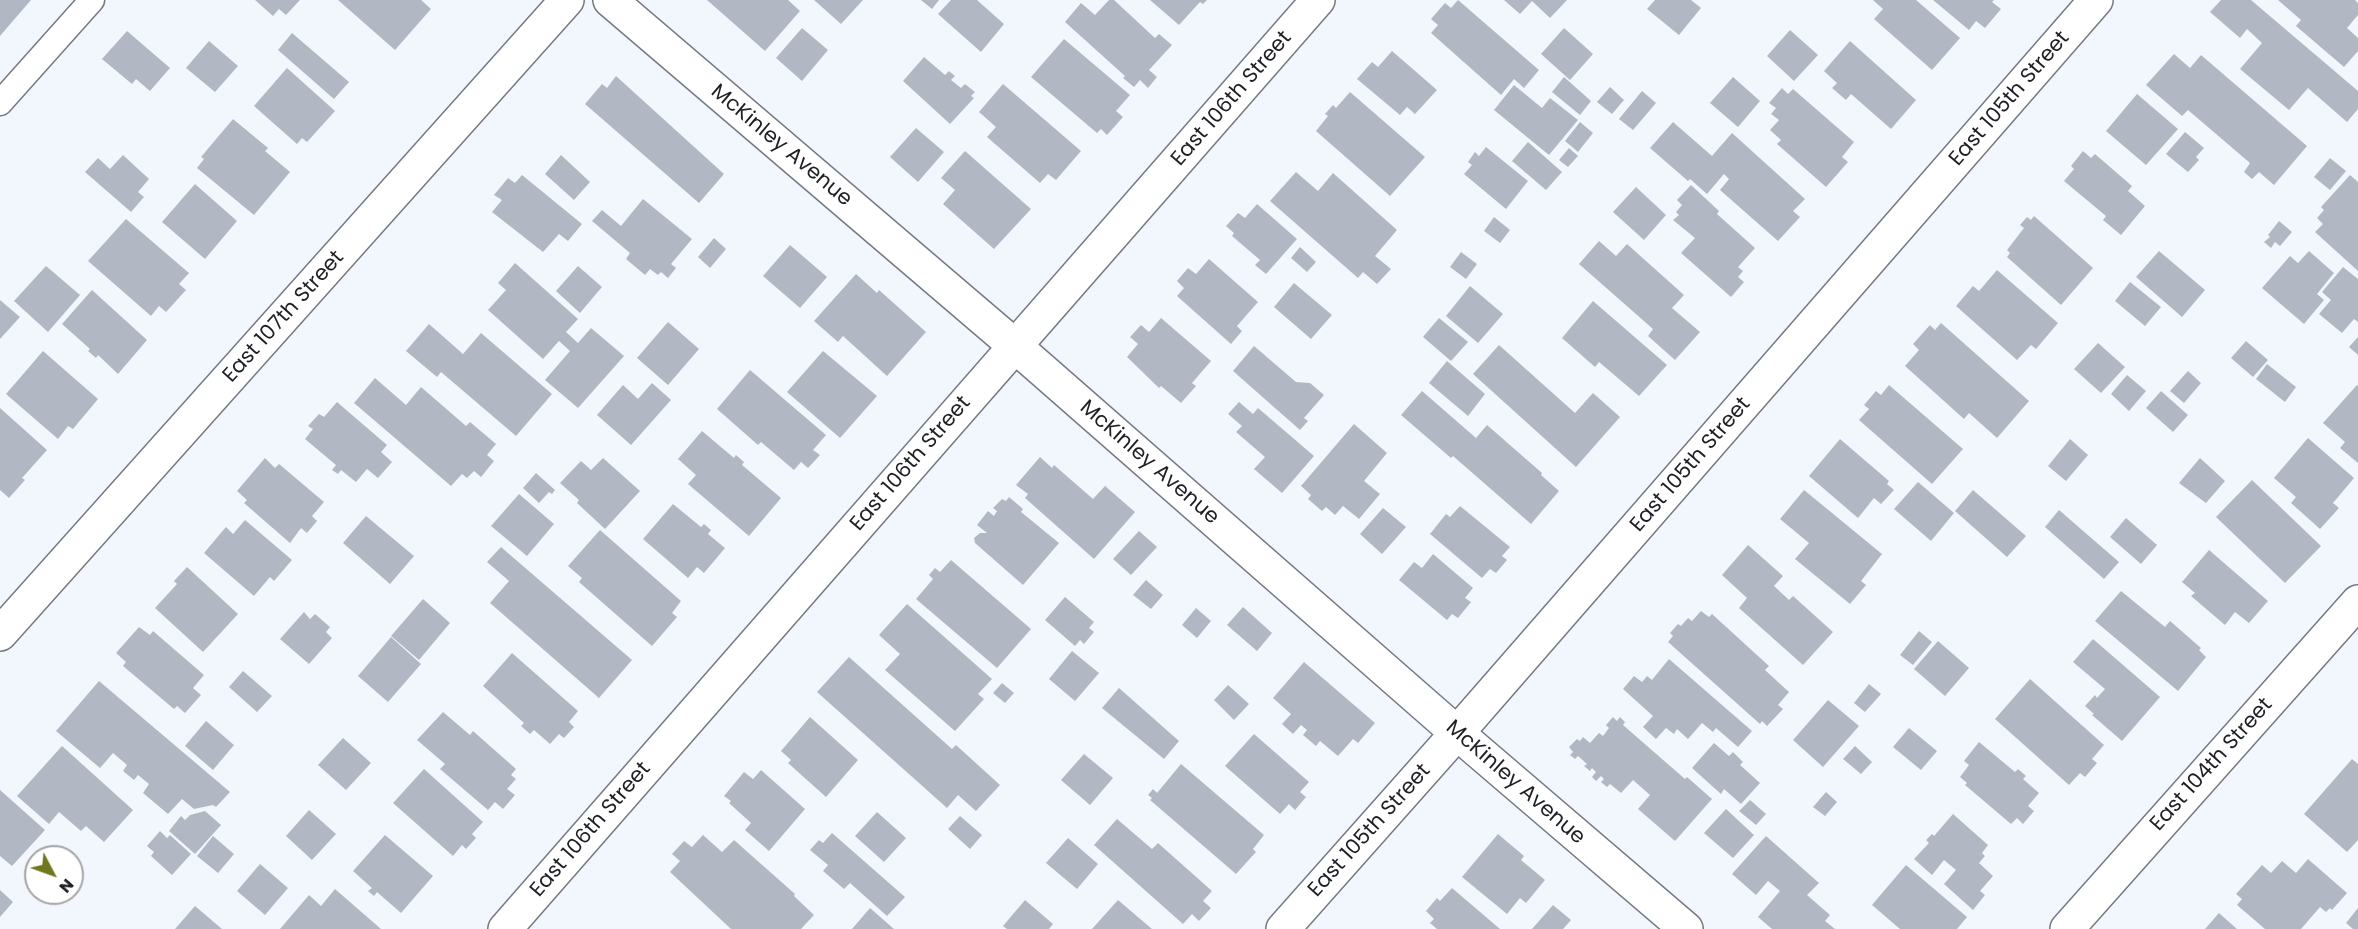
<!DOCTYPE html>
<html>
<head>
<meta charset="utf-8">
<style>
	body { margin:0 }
	#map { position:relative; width:2358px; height:929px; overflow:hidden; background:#f2f6fd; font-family:Poppins,sans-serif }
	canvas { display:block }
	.north { position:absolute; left:24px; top:845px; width:60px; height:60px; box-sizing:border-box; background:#fff; border:2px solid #a5a5a7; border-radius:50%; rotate:131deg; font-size:16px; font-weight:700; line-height:24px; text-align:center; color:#1d1f23 }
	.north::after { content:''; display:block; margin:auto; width:21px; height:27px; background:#72761e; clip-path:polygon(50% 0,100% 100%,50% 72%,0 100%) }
</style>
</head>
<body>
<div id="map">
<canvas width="2358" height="929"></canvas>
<div class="north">N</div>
</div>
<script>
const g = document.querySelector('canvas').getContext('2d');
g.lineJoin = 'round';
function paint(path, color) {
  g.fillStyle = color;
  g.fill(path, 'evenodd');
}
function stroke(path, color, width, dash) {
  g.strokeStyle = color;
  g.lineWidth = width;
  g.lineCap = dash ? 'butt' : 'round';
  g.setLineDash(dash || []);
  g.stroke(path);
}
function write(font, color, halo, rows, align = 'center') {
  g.font = font + ' Poppins,sans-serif';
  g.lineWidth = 6;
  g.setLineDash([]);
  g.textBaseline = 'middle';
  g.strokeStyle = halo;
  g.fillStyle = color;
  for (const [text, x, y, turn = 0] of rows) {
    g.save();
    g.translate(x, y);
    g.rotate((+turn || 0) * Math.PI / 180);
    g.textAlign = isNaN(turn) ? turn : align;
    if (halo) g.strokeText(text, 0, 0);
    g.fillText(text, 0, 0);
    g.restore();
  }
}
paint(new Path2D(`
	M0,0H31L0,36Z
	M255,0H300L286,15L279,9L273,16Z
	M338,0H421L431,9L395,50Z
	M707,0H788L800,11L765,51Z
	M814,0H863L841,24Z
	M921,0H939L932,9Z
	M951,0H977L1004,24L981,52L938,14Z
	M1109,0H1114L1155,38L1159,34L1172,45L1149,70L1157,77L1148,88L1140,80L1134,87L1123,78L1125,76L1065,22L1081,3L1095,15Z
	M1150,0H1207L1203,4L1200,2L1179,25Z
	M1458,0L1539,70L1524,88L1514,79L1501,95L1431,33L1438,25L1431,19L1445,3L1451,8Z
	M1504,0H1567L1550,18L1532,1L1520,14Z
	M1655,0H1691L1701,8L1679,35L1647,9Z
	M1873,0H1916L1960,38L1932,70L1874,19L1883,9Z
	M1933,0H1994L1992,2L2001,9L1985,28L1976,21L1969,30Z
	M2221,0H2251L2358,91V109L2347,122L2308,88L2289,110L2240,69L2262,43L2247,29L2240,38L2210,12Z
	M2278,0H2355L2358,3V15L2347,28L2358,38V51L2344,67L2296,26L2301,20Z
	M802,28L828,50L802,81L776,58Z
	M1564,28L1593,54L1570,80L1541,54Z
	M1790,30L1818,55L1794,81L1767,56Z
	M127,31L170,68L150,91L136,79L132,84L102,59Z
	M292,33L349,82L334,99L278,50Z
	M1064,39L1130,95L1116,111L1123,117L1107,135L1101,129L1097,133L1031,77Z
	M209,41L238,66L215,92L186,68Z
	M1850,41L1916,100L1891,129L1851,94L1846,100L1832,88L1837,83L1824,71Z
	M1392,51L1437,90L1415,114L1407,107L1400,115L1357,79L1372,62L1378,67Z
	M2174,54L2190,68L2201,55L2307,146L2274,185L2259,172L2252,179L2244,172L2250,163L2188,110L2182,116L2146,85Z
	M924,57L945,75L949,71L955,76L951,80L961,88L965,84L975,92L971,96L974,98L950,124L903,81Z
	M287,68L335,111L307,142L302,138L297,144L254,106Z
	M616,76L724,174L699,203L585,104L602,84L607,88Z
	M1564,77L1591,101L1580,115L1552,92Z
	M1733,77L1760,101L1738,127L1710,103Z
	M1003,84L1081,151L1056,180L1048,174L1040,183L987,137L996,127L979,112Z
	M1514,85L1542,108L1550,98L1578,120L1549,155L1494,110Z
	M1610,87L1624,100L1612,114L1597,102Z
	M1782,88L1788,94L1793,89L1854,142L1842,157L1848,162L1826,187L1777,144L1781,140L1770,130L1779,120L1771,114L1776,108L1769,103Z
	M1642,91L1656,103L1633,130L1619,119Z
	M1350,92L1425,157L1390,196L1316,131L1328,116L1325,114L1333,105L1336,108Z
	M2137,94L2178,129L2146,165L2106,131Z
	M233,119L268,148L265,151L290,172L254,215L197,168L204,159L201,157Z
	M1580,122L1593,133L1578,152L1565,141Z
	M1673,122L1712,156L1732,133L1805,199L1793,211L1800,217L1778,241L1720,190L1729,179L1724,174L1707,194L1690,179L1688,181L1650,148Z
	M916,128L944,152L918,182L890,157Z
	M2185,132L2204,148L2196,157L2199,160L2188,172L2166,154Z
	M1528,142L1562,172L1546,190L1512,161Z
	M1486,147L1528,181L1506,209L1464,174L1472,165L1468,162L1475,152L1479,156Z
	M1569,148L1578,156L1568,167L1559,160Z
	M965,151L1031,209L994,249L943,204L955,190L941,178Z
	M2083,151L2091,158L2095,154L2132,186L2128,191L2145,206L2121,235L2103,220L2106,216L2064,181L2074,169L2071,166Z
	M123,155L149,179L138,192L144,197L131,212L85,172L98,158L110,169Z
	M561,155L590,182L574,200L545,174Z
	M2330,158L2346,171L2330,190L2314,177Z
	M1296,172L1318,191L1333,173L1397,230L1375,256L1391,269L1377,284L1363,272L1358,278L1270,201Z
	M522,175L582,224L568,241L559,234L543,252L492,212L502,200L494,195L508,178L515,183Z
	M2350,175L2358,182V271L2315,232L2323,224L2317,218L2324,210L2321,207Z
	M195,184L237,221L205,259L162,222Z
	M1691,185L1719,211L1717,214L1755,248L1738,267L1743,271L1738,277L1744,282L1731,297L1681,253L1695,238L1673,220L1679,215L1676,212L1682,205L1677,200Z
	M1636,187L1666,215L1644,240L1613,212Z
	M643,199L692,239L671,264L676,268L668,278L661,272L658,275L650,269L645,275L626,259L630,253L592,221L602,210L621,226Z
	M1257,204L1297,239L1266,274L1255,265L1260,260L1232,236L1234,233L1226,226L1238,213L1245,218Z
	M2034,216L2093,268L2061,305L2007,257L2010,253L2007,250L2024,228L2020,225L2027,217L2031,220Z
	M1494,217L1510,230L1500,243L1484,231Z
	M126,219L189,273L179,284L186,290L166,312L159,306L151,316L88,261Z
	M2279,221L2292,232L2280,246L2275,242L2271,248L2264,242L2270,237L2268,235Z
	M714,238L726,249L710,268L698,257Z
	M1599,241L1616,256L1627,244L1684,295L1672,308L1700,332L1675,360L1648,336L1653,329L1579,264Z
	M790,245L827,277L800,308L763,276Z
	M1300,247L1316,262L1307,272L1291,258Z
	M2159,251L2205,290L2182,317L2136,277Z
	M2309,251L2334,273L2317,294L2324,300L2304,324L2262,288L2290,256L2298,263Z
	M1461,252L1477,264L1466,279L1450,267Z
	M1209,259L1258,302L1237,326L1242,331L1231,344L1177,296L1184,288L1177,281L1188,268L1196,274Z
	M515,263L578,319L566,332L578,343L591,328L624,356L578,408L545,380L570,351L559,341L543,359L488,310L506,290L498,283Z
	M46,266L80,295L48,332L14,301Z
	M578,266L602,287L580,313L556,291Z
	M2343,267L2358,279V322L2354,319L2342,333L2319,314L2331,300L2322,292Z
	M1997,270L2058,323L2036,349L2031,345L2017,360L1956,306L1973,286L1979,291Z
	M856,274L877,293L879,290L926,332L887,376L843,336L838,342L814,321Z
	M2130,282L2161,307L2145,326L2115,301Z
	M1294,283L1332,315L1311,339L1274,307Z
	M1470,286L1503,314L1478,343L1446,316Z
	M92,290L147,340L118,374L98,355L96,358L88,351L90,349L62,324Z
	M0,300L20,317L0,339Z
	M1593,301L1667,365L1639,396L1599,362L1595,367L1562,338Z
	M1161,318L1211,361L1192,383L1196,386L1181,403L1161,386L1159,388L1127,357L1138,344L1130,337L1141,325L1149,332Z
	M1439,318L1468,342L1451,361L1423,337Z
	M668,322L699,349L668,385L637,358Z
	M1941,323L2029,401L1997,438L1969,413L1964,419L1905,366L1919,350L1913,344L1930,325L1935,330Z
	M429,324L463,354L481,333L552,394L516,436L441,372L437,377L406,351Z
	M2358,337V355L2349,347Z
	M2246,341L2268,360L2253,377L2231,358Z
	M2098,343L2125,367L2101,393L2074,369Z
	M1499,345L1575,413L1593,393L1620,417L1576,467L1473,374Z
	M1254,346L1296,382L1310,383L1324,395L1304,418L1308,421L1300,430L1233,371Z
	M43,351L98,399L73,429L68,426L58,439L6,394Z
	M823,351L877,396L840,438L787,392Z
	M1447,361L1485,394L1468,416L1429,383Z
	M2267,364L2296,387L2285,402L2256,379Z
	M750,370L826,435L813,450L820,455L808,468L801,462L794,470L761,442L758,445L717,409Z
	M2188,371L2201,383L2184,403L2170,391Z
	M2127,375L2146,391L2129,411L2111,394Z
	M375,378L406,405L421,387L466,426L470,422L496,444L487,455L494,461L481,477L474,471L467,478L462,474L451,486L354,403Z
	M652,383L671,400L631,445L597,415L623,385L638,399Z
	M1889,385L1963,449L1932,484L1859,420L1869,409L1864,405L1876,391L1881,395Z
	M2357,385L2358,386V463L2340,448L2345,442L2323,423Z
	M1422,391L1476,438L1487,425L1542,473L1541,475L1559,491L1531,524L1453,456L1451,458L1401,415Z
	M2161,391L2188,415L2173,432L2146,408Z
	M337,402L387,445L381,452L392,462L378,478L367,469L356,482L341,470L338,474L332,470L336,465L305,439L313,429L308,426L319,414L324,417Z
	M1239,402L1253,414L1258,408L1314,456L1282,493L1254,469L1265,457L1236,432L1242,426L1228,414Z
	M0,408L47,450L22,478L25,480L9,498L0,490Z
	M1354,424L1387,453L1364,481L1380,494L1359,519L1343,506L1335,515L1326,507L1322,511L1308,499L1311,495L1301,486Z
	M702,431L734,458L736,455L744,462L742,465L781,498L749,536L688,484L696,475L678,459Z
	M2308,438L2354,478L2333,503L2339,508L2320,529L2291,503L2296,497L2274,478Z
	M1840,439L1889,481L1887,484L1894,490L1881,504L1874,498L1858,518L1809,476Z
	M2070,439L2088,455L2066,481L2048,466Z
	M1040,457L1052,468L1054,465L1093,499L1105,486L1135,512L1094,559L1025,498L1028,494L1016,485Z
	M265,458L275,468L279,464L324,502L312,516L317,521L307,533L301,528L290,543L244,503L247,500L237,491Z
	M603,458L640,491L605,529L577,503L579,500L560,483L581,461L591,470Z
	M2200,458L2225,481L2206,503L2179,483Z
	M536,473L555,490L552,494L549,492L539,503L523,488Z
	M2252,480L2321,546L2285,583L2216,517Z
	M1918,482L1954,513L1931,541L1894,509Z
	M1804,490L1882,554L1861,581L1866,585L1850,604L1795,559L1809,543L1780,519Z
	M1973,490L2026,536L2007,557L1955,511Z
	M519,494L554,524L527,556L491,526Z
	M1009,497L1023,509L1021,512L1059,543L1023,585L975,543L974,538L980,533H987L977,525L988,511L994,516L997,511L993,508L1002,499L1006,501Z
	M673,504L701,527L704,524L711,530L708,534L725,548L704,573L697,567L688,578L643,539Z
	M1460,506L1510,547L1502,556L1507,560L1496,573L1490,569L1482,578L1430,534L1446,514L1450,517Z
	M1383,508L1406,527L1382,554L1360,534Z
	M2059,510L2119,562L2104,579L2045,527Z
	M366,516L414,556L390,584L343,543Z
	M2126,518L2157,545L2141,564L2110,537Z
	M245,520L292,560L274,581L270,577L254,596L204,553L226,527L233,534Z
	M600,530L681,601L672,613L677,617L652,646L579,582L582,578L568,566Z
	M1139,531L1157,547L1131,575L1113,559Z
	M1748,545L1783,576L1774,586L1789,600L1793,596L1833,632L1803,665L1739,608L1747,598L1722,575Z
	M501,547L632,660L599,698L490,603L509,581L487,562Z
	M2209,550L2268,601L2249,623L2235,612L2225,625L2191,596L2195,593L2182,582Z
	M1433,554L1473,588L1465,598L1471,602L1458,618L1452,614L1447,620L1399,580L1414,562L1422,568Z
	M951,560L1031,629L997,668L916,599L933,579L929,575L935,568L940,572Z
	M187,567L238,614L203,652L155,608L177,584L174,581Z
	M1146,580L1163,595L1151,609L1133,595Z
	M2121,591L2165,627L2170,621L2201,648L2199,650L2206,657L2178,691L2095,621Z
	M1065,597L1094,622L1089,628L1094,632L1084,644L1080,640L1075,646L1045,620Z
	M423,599L450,623L419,660L391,636Z
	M907,604L992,679L978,694L984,699L955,731L885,670L900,654L879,635Z
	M1243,607L1272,633L1257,651L1227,625Z
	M1196,608L1211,621L1197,638L1182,625Z
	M1701,611L1709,617L1712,614L1769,666L1765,670L1789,692L1778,705L1783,709L1767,726L1762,721L1760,724L1668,642L1673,636L1670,633L1678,624L1681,626L1688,618L1692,621Z
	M304,612L310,619L315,614L330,627L326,632L332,638L309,664L280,639Z
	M139,627L150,635L153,631L204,675L193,688L201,695L185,713L177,706L174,709L123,666L126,662L116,653Z
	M1919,631L1932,642L1913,665L1900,655Z
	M391,637L421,664L388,702L358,676Z
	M2093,639L2160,697L2122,741L2092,715L2094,714L2085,706L2095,695L2097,698L2105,689L2073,662Z
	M1938,641L1969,668L1945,696L1914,669Z
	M1072,651L1099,673L1075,701L1049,679Z
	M512,653L578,711L569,722L574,727L564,738L559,734L550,744L534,730L530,734L521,726L524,723L483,686Z
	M849,657L952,749L956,745L1000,785L976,811L958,795L947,808L817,692Z
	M1669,659L1752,731L1738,747L1716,728L1713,732L1702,723L1688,739L1677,729L1674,734L1666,728L1656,739L1643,727L1653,716L1623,689L1634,676L1642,682L1647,676L1652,680Z
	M1304,662L1375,723L1358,743L1353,739L1338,756L1320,741L1316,746L1303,735L1307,730L1301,725L1293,734L1282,724L1291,714L1273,698Z
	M243,671L272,696L257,712L229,687Z
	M2030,679L2104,745L2092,759L2097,763L2085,777L2080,773L2069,785L1995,719Z
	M99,681L230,792L216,807L213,805L194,809L182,799L168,814L143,793L149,784L138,775L134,780L123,771L127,765L113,753L100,768L56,731Z
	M1002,683L1014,693L1005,703L993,693Z
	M1869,684L1881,694L1865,712L1854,703Z
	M1228,685L1249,704L1234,720L1214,700Z
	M1119,688L1179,741L1164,759L1102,708Z
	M1828,700L1859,726L1823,767L1793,740Z
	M443,712L470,735L473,731L516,769L511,775L516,779L507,789L515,795L503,809L495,802L488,810L440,769L445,764L417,740Z
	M810,717L858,760L826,797L788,763L791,760L781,751Z
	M1613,717L1617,721L1620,717L1625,722L1623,725L1685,779L1687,777L1712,799L1675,841L1638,809L1650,795L1633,780L1621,793L1610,784L1607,787L1601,782L1604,779L1601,776L1596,781L1592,777L1596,772L1592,768L1590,771L1584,766L1587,764L1578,756L1575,759L1570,755L1573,752L1569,747L1577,739L1580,741L1583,737L1590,743L1599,733L1603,736L1609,728L1606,725Z
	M206,721L234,745L213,770L185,746Z
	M1909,728L1937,751L1921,770L1893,747Z
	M1254,734L1309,782L1300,792L1306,797L1295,810L1289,804L1280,814L1225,766Z
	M343,738L371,763L346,790L318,765Z
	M1979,742L2015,772L2018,769L2026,776L2023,779L2039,793L2028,806L2034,811L2023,824L2017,818L2011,824L1965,785L1967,783L1960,777L1969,765L1964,761Z
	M1714,743L1729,756L1733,752L1743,762L1740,765L1760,783L1741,804L1724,789L1721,794L1692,768Z
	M62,746L133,810L104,842L86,826L81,831L59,812L49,824L17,796Z
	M1855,746L1872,762L1861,774L1843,759Z
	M1084,754L1113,778L1090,805L1061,780Z
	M2352,759L2358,764V840L2347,852L2304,814Z
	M1181,764L1264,835L1253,849L1256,852L1236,874L1150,800L1152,798L1148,795L1153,789L1157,793Z
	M424,769L483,822L472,834L476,838L466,849L462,845L453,856L393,803Z
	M761,770L805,809L769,851L745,830L751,823L729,803L731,801L724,796L744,772L753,779Z
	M0,790L45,830L12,866L0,856Z
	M1826,792L1837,802L1825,816L1813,807Z
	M1750,800L1766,814L1756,825L1739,811Z
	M1726,809L1754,835L1733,858L1704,833Z
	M309,810L336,834L312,860L286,836Z
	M205,811L221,825L195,854L169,831L181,816L185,820L190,815Z
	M877,812L906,838L884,862L855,836Z
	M1953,814L1988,845L1982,853L1985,856L1979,863L1993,876L1980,891L1985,895L1973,910L1944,884L1956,870L1944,860L1932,875L1914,859L1929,843L1926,840L1932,834L1934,836Z
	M960,816L982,835L970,849L948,829Z
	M1117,819L1152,849L1158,843L1212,891L1203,901L1211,908L1199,921L1192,914L1183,924L1094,845Z
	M160,831L167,838L170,835L191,854L172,875L151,856L154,852L147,846Z
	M832,833L905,897L887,916L850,883L844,889L823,871L828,865L810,850L819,840L823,843Z
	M1498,834L1524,856L1521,860L1545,880L1526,903L1520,898L1507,914L1462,877Z
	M385,835L433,876L401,913L377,892L374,896L368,891L372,888L353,871Z
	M703,835L722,852L734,840L795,894L794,896L814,915L801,929H731L670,872L680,861L672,854L684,841L692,847Z
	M213,836L234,854L218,873L197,856Z
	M1766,836L1819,883L1807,895L1830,915L1825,921L1835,929H1772L1758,917L1780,891L1768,881L1756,895L1732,874Z
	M1068,838L1098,864L1077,889L1046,863Z
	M2308,859L2347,893L2332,910L2330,908L2326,912L2320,907L2301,929H2265L2237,905L2242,899L2236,894L2262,865L2271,873L2282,861L2296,873Z
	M260,864L288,888L265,915L237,891Z
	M1906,865L1967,917L1957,929H1900L1872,905Z
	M1452,888L1500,929H1437L1430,923L1434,919L1426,911L1437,898L1440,901Z
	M335,889L381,929H280L309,895L321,906Z
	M0,890L13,902L0,917Z
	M1025,900L1053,924L1049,929H1007L1003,926Z
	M1118,900L1152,929H1092Z
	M1553,905L1571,920L1563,929H1532Z
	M195,906L222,929H175Z
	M870,908L894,929H852Z
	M2358,908V929H2353L2346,923Z
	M2219,913L2237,929H2205Z`), '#b2b8c3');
const service = new Path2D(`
	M0,103L92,0`);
const minor = new Path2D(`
	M0,634L567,0
	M505,929L1318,0
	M1283,929L1457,733L2096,0`);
const tertiary = new Path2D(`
	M610,0L1015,346L1457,733L1686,929
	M2067,929L2358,602`);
stroke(service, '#747a84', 27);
stroke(minor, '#747a84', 36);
stroke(tertiary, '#747a84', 36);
stroke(service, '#fff', 24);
stroke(minor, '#fff', 33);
stroke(tertiary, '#fff', 33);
write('21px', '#1d1f23', '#fff', [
	["East 106th Street",1232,99,-49],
	["East 105th Street",2010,99,-49],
	["McKinley Avenue",781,146,40],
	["East 107th Street",284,317,-48],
	["McKinley Avenue",1149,463,41],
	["East 106th Street",911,464,-49],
	["East 105th Street",1691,465,-49],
	["East 104th Street",2212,765,-48],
	["McKinley Avenue",1515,783,41],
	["East 106th Street",591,830,-49],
	["East 105th Street",1370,831,-48]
]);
</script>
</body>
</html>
